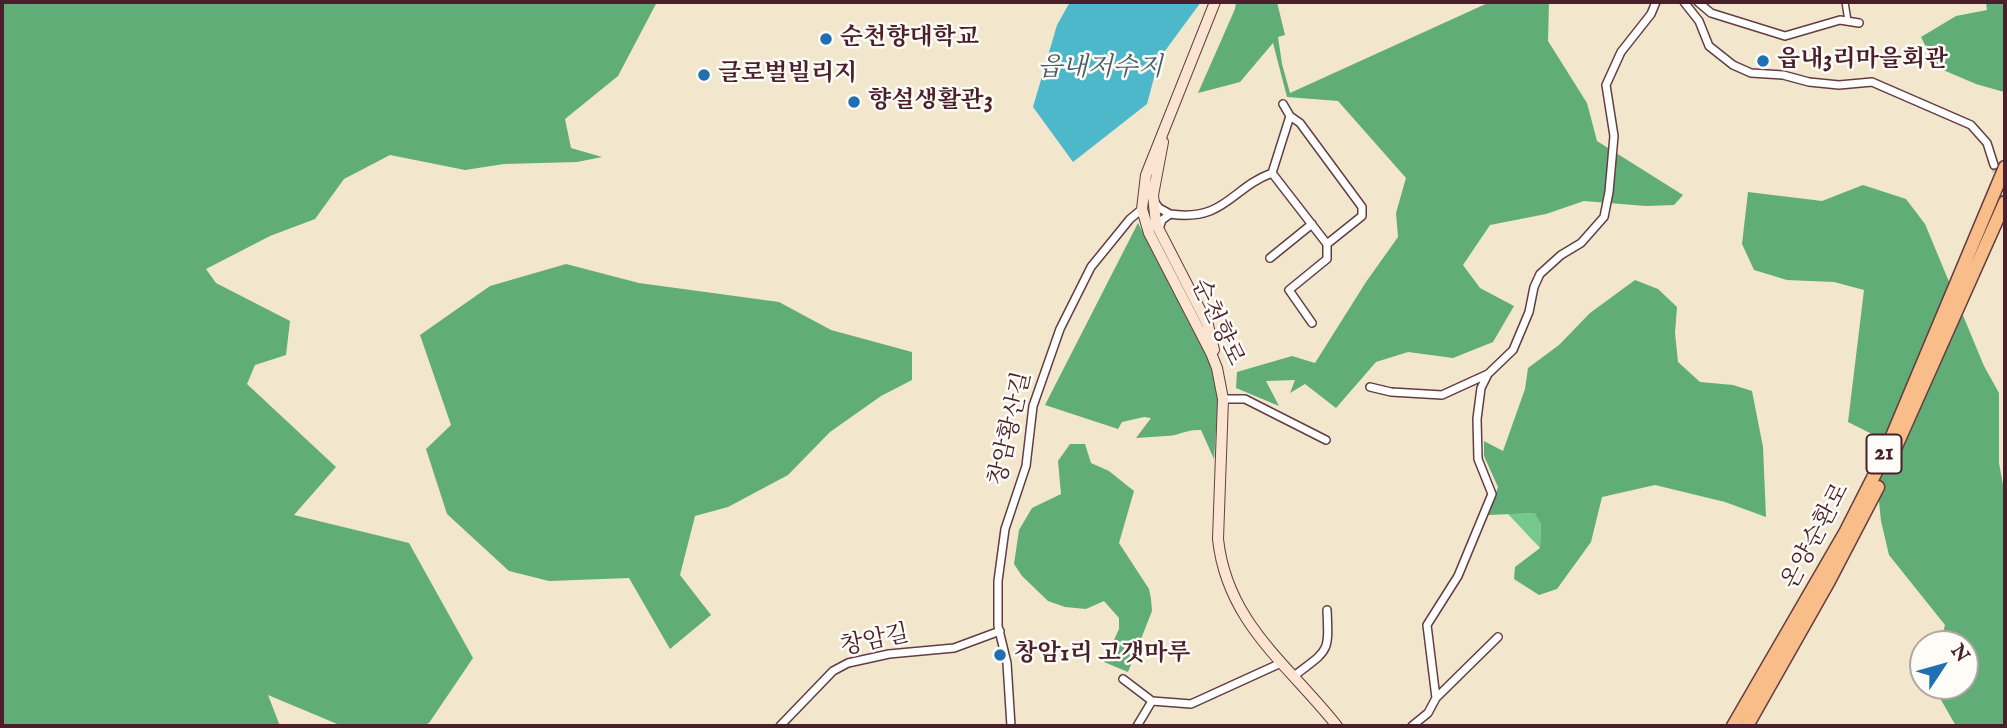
<!DOCTYPE html>
<html>
<head>
<meta charset="utf-8">
<style>
	body { margin:0 }
	#map { position:relative; width:2007px; height:728px; overflow:hidden; background:#f2e6cc; font-family:"IM FELL English",serif }
	canvas { display:block }
	.frame { position:absolute; inset:0; border:4px solid #4a1f2b; pointer-events:none }
	.north { position:absolute; left:1909px; top:630px; width:70px; height:70px; box-sizing:border-box; background:#fdfcf7; border:2px solid #b5a4a5; border-radius:50%; rotate:54deg; font-size:19px; font-weight:700; line-height:28px; text-align:center; color:#4a1f2b }
	.north::after { content:''; display:block; margin:auto; width:24px; height:32px; background:#1f6fb2; clip-path:polygon(50% 0,100% 100%,50% 72%,0 100%) }
</style>
</head>
<body>
<div id="map">
<canvas width="2007" height="728"></canvas>
<div class="frame"></div>
<div class="north">N</div>
</div>
<script>
const g = document.querySelector('canvas').getContext('2d');
g.lineJoin = 'round';
function paint(path, color) {
  g.fillStyle = color;
  g.fill(path, 'evenodd');
}
function stroke(path, color, width, dash) {
  g.strokeStyle = color;
  g.lineWidth = width;
  g.lineCap = dash ? 'butt' : 'round';
  g.setLineDash(dash || []);
  g.stroke(path);
}
function write(font, color, halo, rows, align = 'center') {
  g.font = font + ' "IM FELL English","Noto Serif KR",serif';
  g.lineWidth = 5;
  g.setLineDash([]);
  g.textBaseline = 'middle';
  g.strokeStyle = halo;
  g.fillStyle = color;
  for (const [text, x, y, turn = 0] of rows) {
    g.save();
    g.translate(x, y);
    g.rotate((+turn || 0) * Math.PI / 180);
    g.textAlign = isNaN(turn) ? turn : align;
    if (halo) g.strokeText(text, 0, 0);
    g.fillText(text, 0, 0);
    g.restore();
  }
}
paint(new Path2D(`
	M1536,513L1541,524L1540,548L1508,514Z`), '#76c98c');
paint(new Path2D(`
	M2,2H657L618,76L565,119L571,148L602,157L577,162L504,164L465,170L390,155L344,179L315,219L270,236L206,269L216,283L290,321L286,355L255,365L247,384L336,467L294,515L409,543L473,658L429,723L421,726H342L268,695L280,726H2Z
	M1236,2H1277L1285,35L1278,37L1282,64L1290,93L1490,2H1549L1548,41L1587,103L1597,141L1683,195L1674,205L1646,206L1584,201L1546,214L1490,225L1463,265L1480,288L1514,306L1493,342L1453,358L1408,352L1376,362L1336,408L1305,384L1290,393L1295,380L1266,381L1279,406L1236,388L1237,372L1292,356L1315,363L1366,282L1398,237L1396,213L1406,178L1338,101L1287,97L1273,43L1240,82L1198,93L1235,9Z
	M1986,2H2005L2004,92L1976,84L1936,67L1921,37L1956,16L1987,10Z
	M1863,185L1906,199L1925,224L1984,366L1999,393V463L2005,496V726H1956L1933,686H1965V644H1940L1945,625L1889,555L1881,521L1872,434L1848,422L1864,290L1834,282L1787,280L1754,270L1742,244L1748,192L1822,201Z
	M1138,223L1210,363L1218,401L1214,459L1201,430C1186,429 1178,436 1166,436C1156,437 1146,437 1136,438L1151,418L1144,417L1122,422L1118,429L1045,405Z
	M566,264L639,283L779,302L831,330L912,352V380L881,396L830,432L788,475L728,507L695,516L680,575L711,615L670,649L629,578L549,581L509,571L447,514L426,449L451,425L420,335L490,286Z
	M1635,280L1658,289L1677,307L1675,333L1678,362L1700,382L1733,385L1752,391L1763,447L1766,517L1725,502L1655,485L1602,497L1591,542L1557,589L1539,595L1514,579L1515,567L1540,548L1541,524L1535,513L1488,515L1498,487L1484,456V441L1503,451L1525,389L1528,368L1559,345L1590,313Z
	M1070,444H1085L1091,463L1109,471L1134,491L1119,543L1149,589L1151,599L1152,611L1128,672L1104,662L1119,629V618L1104,601L1086,609L1065,607L1048,601L1022,576L1014,564L1019,530L1032,508L1061,494L1058,461Z`), '#60ad78');
paint(new Path2D(`
	M1070,2H1201L1159,59L1147,104L1073,162L1033,107L1057,25Z`), '#4eb8cb');
stroke(new Path2D(`
	M1994,165L2005,205`), '#d0beac', 7, [7, 3.5]);
const pedestrian = new Path2D(`
	M1845,2L1848,21`);
const minor = new Path2D(`
	M1684,2L1699,21L1709,46L1733,65L1751,73L1783,75L1809,82L1839,85L1872,82L1971,125L1987,143L1994,165
	M1698,2L1711,13L1785,36L1840,20L1859,23
	M1272,173L1327,244L1362,216V207L1300,123L1290,116
	M1154,201L1159,208L1170,214L1162,220L1159,229
	M1170,214C1225,222 1231,188 1272,173L1290,116L1283,104
	M1270,258L1312,224
	M1312,323L1289,290L1327,259V244
	M1370,387L1391,392L1442,395L1488,374
	M1223,399H1245L1326,440
	M1294,676C1329,649 1329,654 1327,610
	M1123,679L1152,701L1191,704L1281,663
	M1436,698L1498,637
	M780,726L833,671L848,663L889,654L954,648L1000,631
	M1011,726L1007,663L998,626V581L1005,529L1026,466L1033,406L1060,329L1091,267L1130,219L1142,209
	M1137,726L1152,701
	M1412,726L1428,713L1436,698L1427,625L1458,576L1492,494L1478,459L1477,419L1481,388L1488,374L1513,350L1529,312L1534,287L1540,274L1561,255L1581,243L1604,217L1609,192L1614,136L1606,85L1621,52L1651,14L1656,2`);
const secondary = new Path2D(`
	M1215,2L1146,175L1142,209L1149,233L1211,353L1217,368L1223,399L1218,539C1227,623 1288,664 1337,726
	M1163,142L1153,195L1156,224L1208,325L1214,350`);
const trunk = new Path2D(`
	M1894,451L2005,202
	M1733,726L1846,531L1882,460L2005,167
	M1747,726L1829,581L1878,487`);
stroke(pedestrian, '#633d43', 8);
stroke(minor, '#633d43', 10);
stroke(secondary, '#633d43', 12);
stroke(trunk, '#633d43', 15);
stroke(pedestrian, '#fff', 5);
stroke(minor, '#fff', 7);
stroke(secondary, '#fce5d0', 10);
stroke(trunk, '#f8bd89', 12);
for (const [x, y, r, color] of [
	[826,39,7,"#1f6fb2"],
	[1763,61,7,"#1f6fb2"],
	[704,75,7,"#1f6fb2"],
	[854,102,7,"#1f6fb2"],
	[1000,655,7,"#1f6fb2"]
]) {
  const dot = new Path2D();
  dot.arc(x, y, r, 0, 2 * Math.PI);
  g.fillStyle = color;
  g.fill(dot);
  stroke(dot, '#fdfcf7', 2.5);
}
for (const [x, y, w] of [
	[1884,454,35]
]) {
  const box = new Path2D();
  box.roundRect(x - w / 2, y - 19.5, w, 39, 5);
  g.fillStyle = '#fdfcf7';
  g.fill(box);
  stroke(box, '#4a1f2b', 2);
}
write('bold 23px', '#4a1f2b', null, [
	["21",1884,454]
]);
write('bold 24px', '#4a1f2b', '#fdfcf7', [
	["순천향대학교",840,39],
	["읍내3리마을회관",1777,61],
	["글로벌빌리지",718,75],
	["향설생활관3",868,102],
	["창암1리 고갯마루",1014,655]
], 'left');
write('24px', '#4a1f2b', '#fdfcf7', [
	["순천향로",1216,323,65],
	["창암황산길",1012,429,-77],
	["온양순환로",1817,537,-62],
	["창암길",875,642,-12]
]);
write('italic 26px', '#4c5c6b', '#fdfcf7', [
	["읍내저수지",1100,70]
]);
</script>
</body>
</html>
